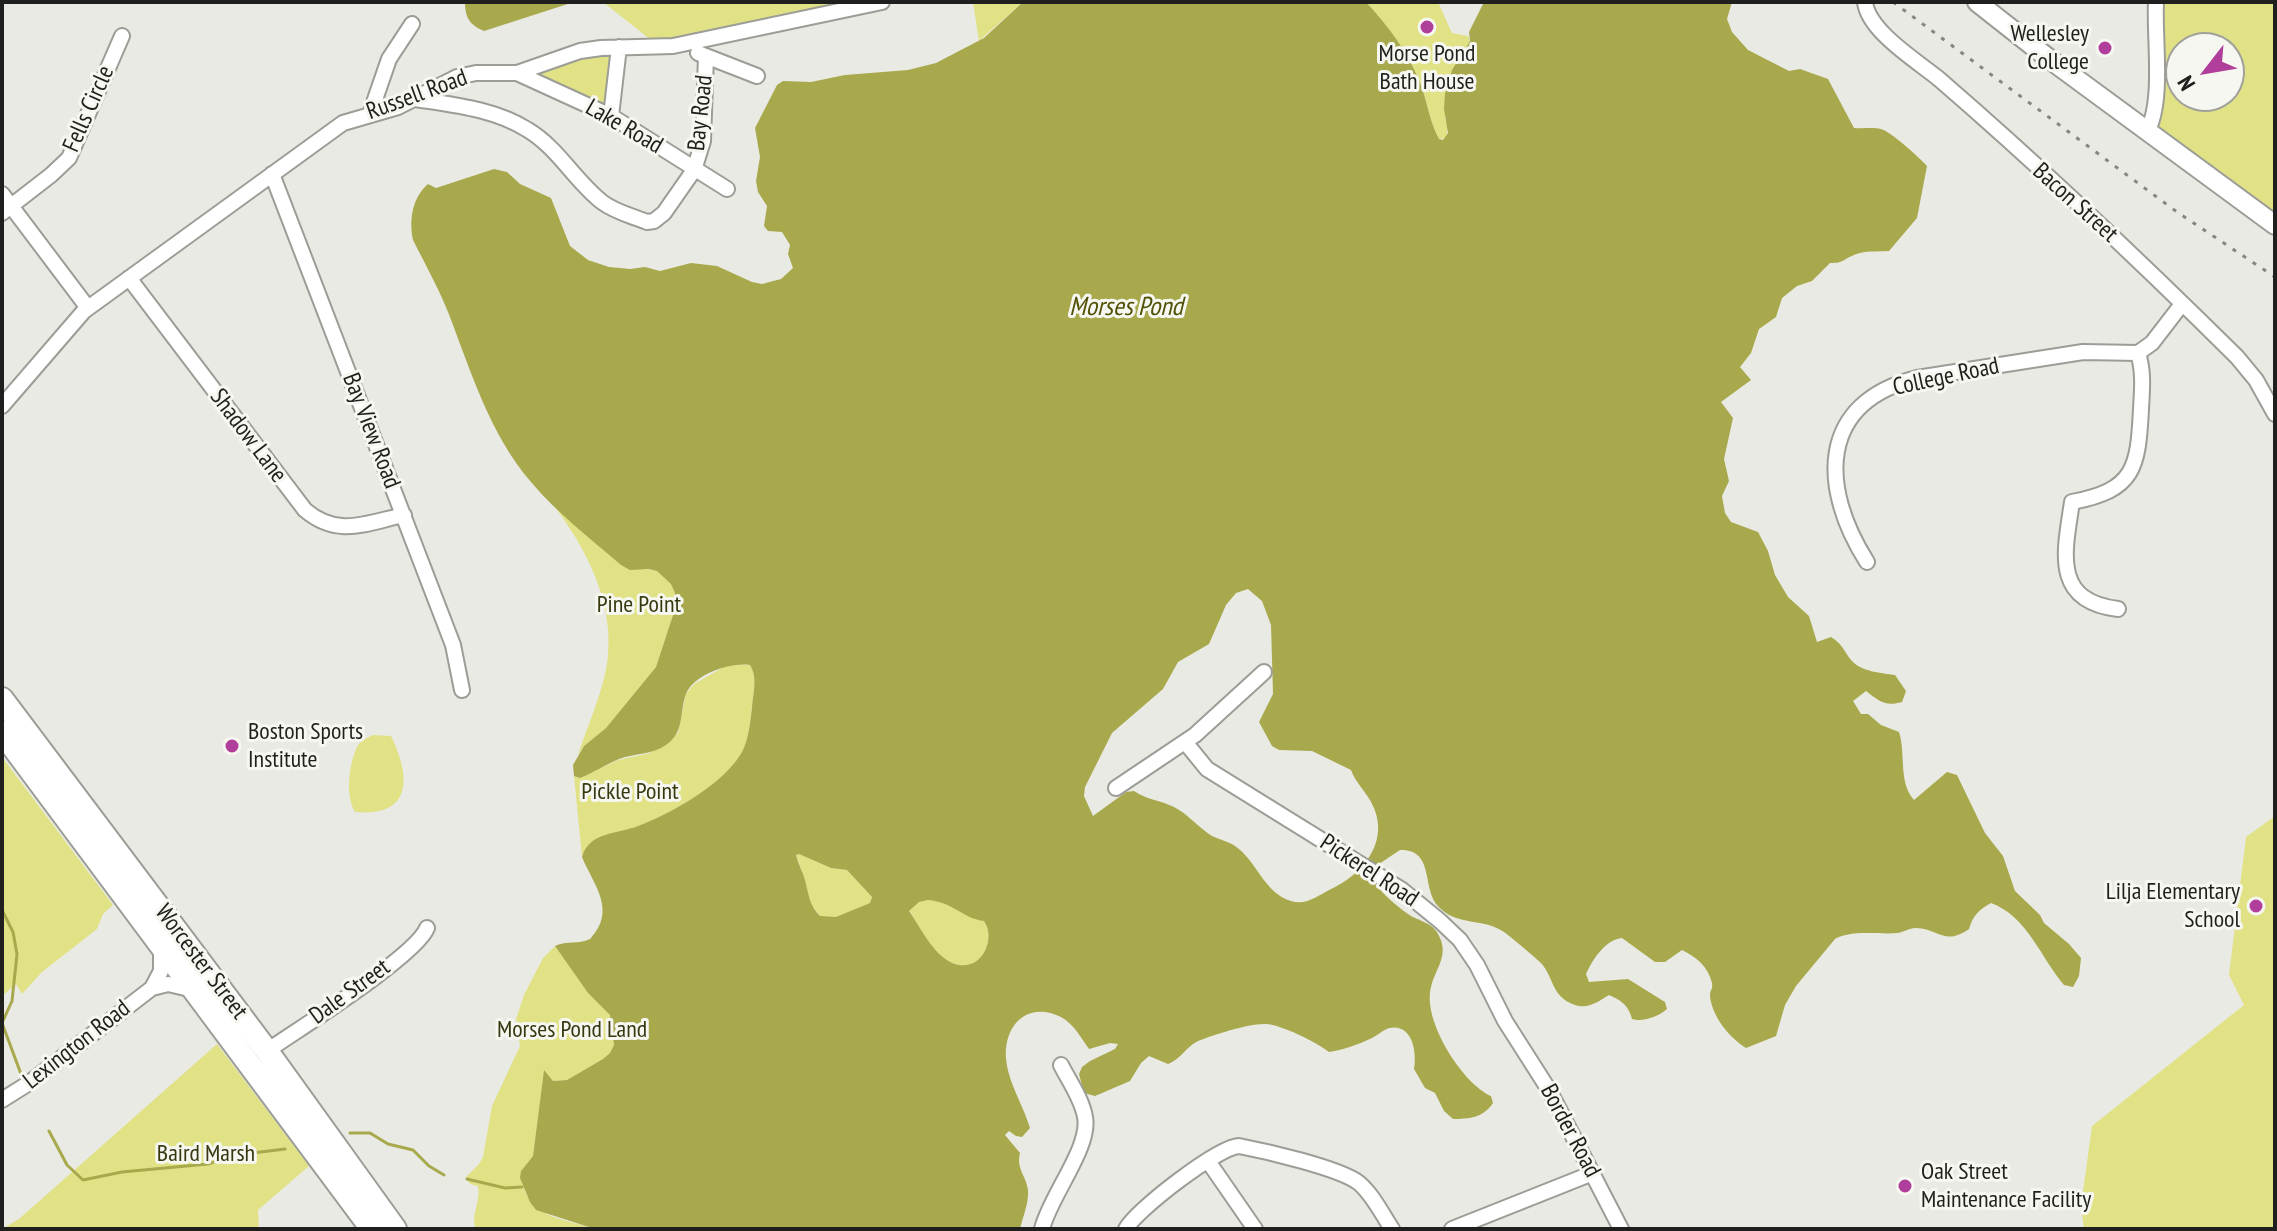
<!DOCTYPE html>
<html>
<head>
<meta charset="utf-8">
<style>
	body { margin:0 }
	#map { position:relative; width:2277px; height:1231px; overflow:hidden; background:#eaeae4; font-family:"PT Sans Narrow",sans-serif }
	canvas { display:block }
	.frame { position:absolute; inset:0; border:4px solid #1f201d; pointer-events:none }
	.north { position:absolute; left:2165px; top:32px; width:80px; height:80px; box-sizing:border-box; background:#f7f7f1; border:2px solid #a1a19c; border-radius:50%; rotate:239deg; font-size:22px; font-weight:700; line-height:32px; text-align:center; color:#1f201d }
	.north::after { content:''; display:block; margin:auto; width:28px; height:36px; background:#b03f9b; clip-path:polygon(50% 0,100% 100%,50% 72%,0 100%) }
</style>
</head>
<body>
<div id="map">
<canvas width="2277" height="1231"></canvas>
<div class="frame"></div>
<div class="north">N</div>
</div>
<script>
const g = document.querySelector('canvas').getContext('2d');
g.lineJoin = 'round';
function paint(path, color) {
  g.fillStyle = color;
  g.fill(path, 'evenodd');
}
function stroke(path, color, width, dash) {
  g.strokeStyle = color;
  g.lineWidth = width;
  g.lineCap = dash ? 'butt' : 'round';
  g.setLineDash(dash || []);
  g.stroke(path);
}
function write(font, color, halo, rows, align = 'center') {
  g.font = font + ' "PT Sans Narrow",sans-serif';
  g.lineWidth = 6;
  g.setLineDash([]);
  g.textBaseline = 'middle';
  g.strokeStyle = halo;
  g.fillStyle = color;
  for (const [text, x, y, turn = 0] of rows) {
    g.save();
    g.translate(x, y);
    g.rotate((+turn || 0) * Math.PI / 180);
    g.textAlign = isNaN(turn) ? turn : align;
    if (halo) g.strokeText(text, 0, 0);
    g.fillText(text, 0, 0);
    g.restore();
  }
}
paint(new Path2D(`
	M603,2H853L656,44Z
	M973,2H1023L979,41Z
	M1366,2H1438L1452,33L1468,36L1470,41L1460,56L1445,119L1448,126L1446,138L1439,139C1429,121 1427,99 1419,80C1406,49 1388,26 1366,2Z
	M2162,2H2275V216L2159,129ZM2181,48H2229V96H2181Z
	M619,47L611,116L517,73Z
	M555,507L621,565L657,571L672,584L675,593L674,612L656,667L606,728L584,746L578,755C587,727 606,685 608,655C613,600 586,549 555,507Z
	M729,664L750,665C758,678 753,693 752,707C750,722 749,737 743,750C727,782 671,814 638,826C618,834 589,833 582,857L574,776L580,778L618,760L650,753L678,733L686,694L694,684Z
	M373,735L391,736C411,777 413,817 355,812C345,796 349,764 357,747C361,740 367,738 373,735Z
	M2,757L113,905L103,914L97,929L42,972L22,994L16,984L2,996Z
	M2275,816V1229H2084L2081,1206L2092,1126L2244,1005L2229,975L2246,837Z
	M799,854L831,868L847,870L872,897L870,903L836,918L820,916L810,903L805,880L796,855Z
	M928,900L945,901L984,921C996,938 983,969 959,965C936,961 920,928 909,910L919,902Z
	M555,946L588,993L610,1015L614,1045L610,1054L603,1059L567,1080L553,1081L544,1071L533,1156L521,1171C524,1218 559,1217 595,1229H476C470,1214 481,1204 478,1186L470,1184L466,1177L479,1164L483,1157L492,1106L520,1046L516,1019L524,995L543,958Z
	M217,1044L309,1166L258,1210L259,1229H2L19,1219Z`), '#e0e285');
paint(new Path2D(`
	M465,2H574L484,31C470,25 465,18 465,2Z
	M1023,2H1366C1388,26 1406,49 1419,80C1427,99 1429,121 1439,139L1443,140L1448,133L1444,109L1445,94L1452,70L1470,41L1469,32L1484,2H1732L1727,19L1732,32L1748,50L1789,71L1800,69L1828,79L1854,128C1863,129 1873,127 1881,129C1890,131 1920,158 1927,166L1917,218L1889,251C1878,252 1864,250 1854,255C1842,260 1844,263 1830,263L1812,281L1797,286L1782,298L1776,317L1759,329L1751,353L1740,367L1751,380L1721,402L1733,418L1724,459L1729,481L1722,496L1725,513L1731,522L1758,532L1768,551L1775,575L1788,597L1809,616L1817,642L1831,637C1843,644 1844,652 1852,661C1862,672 1882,673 1895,675L1906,691L1902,702C1885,707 1879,701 1866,691L1853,701L1861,714H1868L1881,725L1899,732C1906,753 1898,782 1914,800L1947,772L1957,775L1985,833L2003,856L2015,891L2040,915L2044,923L2069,944L2081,958L2079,976L2073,987L2064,985C2041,958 2027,916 1991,903C1979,910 1973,915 1969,929C1945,946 1939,929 1916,928C1909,928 1904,932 1898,933C1879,935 1852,929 1835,939L1796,986L1785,1005L1776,1036L1746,1048C1730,1038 1712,1017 1710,996C1710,988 1713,991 1712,983C1708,966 1696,957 1682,950L1665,962H1655L1622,938C1605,940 1593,959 1586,974L1589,982L1628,979L1665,1002L1667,1009C1658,1017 1643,1022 1632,1019C1629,1006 1621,1000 1609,995C1598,1002 1588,1009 1575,1005C1551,997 1554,977 1541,963C1530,953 1516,941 1504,932C1482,917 1456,927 1437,905C1422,886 1434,849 1400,850L1379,864L1372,880C1381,892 1395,905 1408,914C1418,921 1432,922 1438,934C1450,955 1436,967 1431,987C1422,1020 1462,1083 1491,1096L1493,1103C1483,1118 1469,1119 1453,1119L1444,1111L1435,1093L1425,1088L1414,1069C1417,1053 1413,1023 1389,1028C1383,1030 1378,1035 1372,1038C1359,1044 1344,1050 1329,1052C1316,1042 1282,1025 1266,1024C1250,1023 1213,1035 1198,1041C1186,1047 1180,1060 1168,1064L1149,1056L1141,1063L1130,1081L1095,1096L1084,1093L1079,1074L1082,1067L1090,1061L1115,1049L1118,1044L1110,1043L1089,1049C1081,1038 1074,1024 1061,1017C1028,1001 1004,1024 1006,1058C1008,1083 1023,1104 1030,1128L1022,1137L1016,1136L1009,1131L1005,1135L1020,1153C1016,1169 1026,1175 1028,1190C1029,1203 1023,1216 1020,1229H595L536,1210L530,1202L520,1178L521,1171L533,1156L544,1070L553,1081L567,1080L603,1059L610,1053L614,1045L610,1015L588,993L555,946C567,940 578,945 590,939C617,910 594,886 582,857C589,832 617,834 638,826C671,814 727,782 743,750C749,737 750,722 752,708C753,693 758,678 750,665C731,662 694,674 686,694C679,713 685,732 666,745C652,755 635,753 619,759C605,765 593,773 580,778L574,776L573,765L584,746L606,728L656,667L674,612L675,593L671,584L657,571L648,569L630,570L621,565C591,539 557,513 531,482C489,433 471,371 448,312C438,287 425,264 413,240C409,220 412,198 428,184L436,188L494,169L507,172L520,184L551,198L570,246L588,260L609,267L630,269L645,267L660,271L691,263L717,266L752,282L762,284L781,279L793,268L788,254L790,245L782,232L768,231L764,226L767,206L758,192L756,181L760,157L755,128L777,85L783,81L811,82L845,75L908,70L936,63L984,38ZM1248,589L1262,601L1271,625L1273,694L1259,722L1272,746L1279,750L1312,751L1351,770C1356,784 1367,792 1373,806C1390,842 1362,875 1331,889C1319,895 1306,906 1291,901C1264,893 1257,861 1235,846C1228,841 1220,840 1212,836C1199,828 1188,814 1174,807C1160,800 1147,800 1134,791L1126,792L1093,816L1084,796L1085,787L1112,733L1163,689L1178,662L1209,644L1226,605L1236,593ZM799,854L831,868L847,870L872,897L870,903L836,917L820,916C809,905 809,895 805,880C803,872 798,864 796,855ZM928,900C953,902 964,919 984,921C996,938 983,969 959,965C936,961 921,928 909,911L919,902Z`), '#a8a94c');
stroke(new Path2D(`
	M2,910L13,932L17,954L12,1001L2,1023L21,1074
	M49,1131L67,1165L83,1180L122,1172L208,1164L236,1155L285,1149
	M350,1133H370L388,1144L413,1150L429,1166L444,1175
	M467,1179L505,1188L522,1187`), '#a8a94c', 3);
const minor = new Path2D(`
	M1865,2C1868,31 1917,61 1939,79C2042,168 2141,262 2237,357L2256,380L2275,414
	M698,53L757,76
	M517,73L611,116L727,189
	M416,99C454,105 495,109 528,130C558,148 575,181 602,202C615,212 632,216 647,222L654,221L664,213L694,170L703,141L706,56
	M370,114L389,59L412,24
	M611,116L619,47
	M2147,132C2164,101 2154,39 2156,2
	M272,174L453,645L462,690
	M2,194L88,308
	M2,213L51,175L69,158L122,36
	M129,278L305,510C338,538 366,523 404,515
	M2,406L84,311L343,123L398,107L457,77L476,73H517L580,51L601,48L673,46L882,2
	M1867,562C1820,488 1817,403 1917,378L2083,352L2138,353L2152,343L2182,304
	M2118,609C2051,601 2065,550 2072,502C2135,490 2138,468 2141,409C2142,390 2144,372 2138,353
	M1185,742L1207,769L1402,890L1440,921L1460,940L1477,965L1505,1021L1549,1090L1621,1229
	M1116,788L1195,735L1264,672
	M152,988L168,984L194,990
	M267,1051C297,1030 416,956 427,928
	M2,1100L29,1083L152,988L161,971V946
	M1208,1161L1255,1229
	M1042,1229C1050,1196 1091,1147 1085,1117C1082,1099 1069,1081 1061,1065
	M1126,1229C1136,1210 1218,1147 1239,1146C1265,1151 1340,1168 1359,1183C1373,1195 1382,1214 1392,1229
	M1452,1229L1593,1173`);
const major = new Path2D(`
	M1977,2L2048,58L2275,225`);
const highway = new Path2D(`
	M2,699L267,1051L395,1229
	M2,732L372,1229`);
stroke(minor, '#9d9d97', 18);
stroke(major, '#9d9d97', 22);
stroke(highway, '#9d9d97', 26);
stroke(minor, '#fff', 14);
stroke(major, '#fff', 18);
stroke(highway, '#fff', 22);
stroke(new Path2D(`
	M1893,2L2177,212L2275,277`), '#868682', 3, [4, 8]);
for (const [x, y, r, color] of [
	[1427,27,8,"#b03f9b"],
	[2105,48,8,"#b03f9b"],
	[232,746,8,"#b03f9b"],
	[2256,906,8,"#b03f9b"],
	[1905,1186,8,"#b03f9b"]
]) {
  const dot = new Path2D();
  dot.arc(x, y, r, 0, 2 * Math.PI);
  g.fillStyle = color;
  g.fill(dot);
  stroke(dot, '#f7f7f1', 3);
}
write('24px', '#1f201d', '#f7f7f1', [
	["Wellesley",2089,34],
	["College",2089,62],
	["Morse Pond",1427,54,"center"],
	["Bath House",1427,82,"center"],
	["Boston Sports",248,732,"left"],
	["Institute",248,760,"left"],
	["Lilja Elementary",2240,892],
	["School",2240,920],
	["Oak Street",1921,1172,"left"],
	["Maintenance Facility",1921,1200,"left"]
], 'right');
write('24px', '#1f201d', '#f7f7f1', [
	["Russell Road",417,95,-20],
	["Fells Circle",89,109,-66],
	["Bay Road",701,113,-84],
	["Lake Road",624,127,30],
	["Bacon Street",2075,203,42],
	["College Road",1946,377,-12],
	["Bay View Road",371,431,69],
	["Shadow Lane",248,436,53],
	["Pickerel Road",1369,871,33],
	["Worcester Street",201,962,53],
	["Dale Street",350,992,-36],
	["Lexington Road",77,1045,-38],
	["Border Road",1570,1131,62]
]);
write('24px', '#37380f', '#f7f7f1', [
	["Pine Point",639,605],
	["Pickle Point",630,792],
	["Morses Pond Land",572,1030],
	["Baird Marsh",206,1154]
]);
write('italic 26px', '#515108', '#f7f7f1', [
	["Morses Pond",1126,308]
]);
</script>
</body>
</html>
